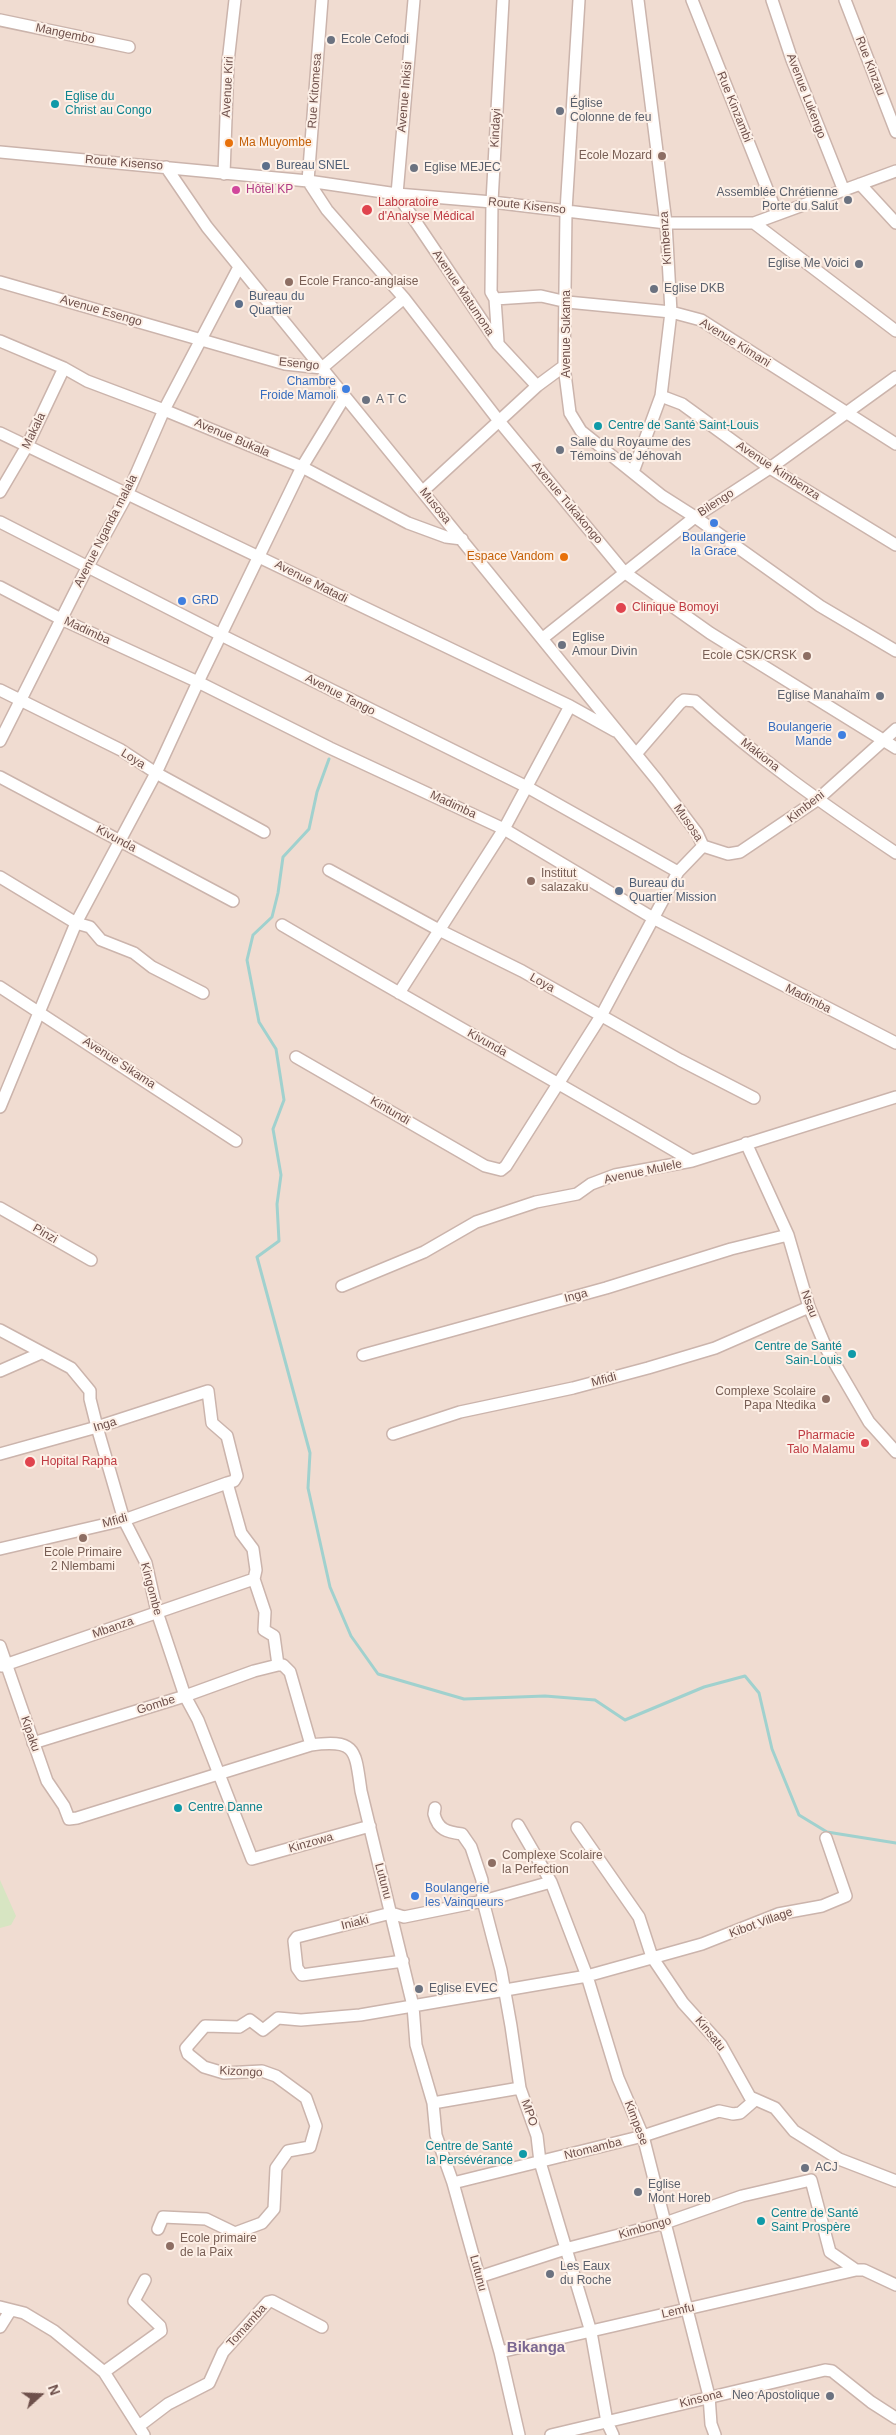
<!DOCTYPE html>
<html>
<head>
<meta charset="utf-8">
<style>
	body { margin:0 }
	#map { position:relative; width:896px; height:2435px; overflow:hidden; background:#f9ebe2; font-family:Helvetica,sans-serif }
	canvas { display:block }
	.north { position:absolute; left:15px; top:2370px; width:50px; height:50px; -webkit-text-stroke:4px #fdf0e7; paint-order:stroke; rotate:70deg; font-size:14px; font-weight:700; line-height:20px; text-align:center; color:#6e504b }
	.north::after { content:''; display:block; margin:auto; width:18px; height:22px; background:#6e504b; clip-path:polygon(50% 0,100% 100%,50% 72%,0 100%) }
</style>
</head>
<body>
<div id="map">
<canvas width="896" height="2435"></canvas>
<div class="north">N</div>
</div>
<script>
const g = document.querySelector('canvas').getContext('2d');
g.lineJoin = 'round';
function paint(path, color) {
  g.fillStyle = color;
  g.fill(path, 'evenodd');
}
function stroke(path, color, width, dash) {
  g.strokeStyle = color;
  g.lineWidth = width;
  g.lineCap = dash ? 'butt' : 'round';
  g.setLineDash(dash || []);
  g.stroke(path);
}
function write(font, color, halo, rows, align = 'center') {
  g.font = font + ' Helvetica,sans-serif';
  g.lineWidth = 4;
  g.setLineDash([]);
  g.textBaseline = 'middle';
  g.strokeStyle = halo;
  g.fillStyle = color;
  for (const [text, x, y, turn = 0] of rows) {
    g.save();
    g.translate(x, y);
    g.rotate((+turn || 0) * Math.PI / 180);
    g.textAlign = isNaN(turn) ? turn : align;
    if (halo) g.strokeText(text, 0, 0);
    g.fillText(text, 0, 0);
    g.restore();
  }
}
paint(new Path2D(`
	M0,0H896V2435H0Z`), '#f0dcd1');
paint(new Path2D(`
	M0,1880L16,1916L11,1925L0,1928Z`), '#d7e5c2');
stroke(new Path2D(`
	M329,759L317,792L309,829L283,857L278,893L272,917L253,935L247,960L259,1022L276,1049L284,1100L273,1129L281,1175L277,1204L279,1241L257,1257L310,1453L308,1488L330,1587L351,1636L378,1674L464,1699L545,1696L595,1700L625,1720L704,1687L745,1676L759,1693L772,1749L799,1815L827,1832L896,1843`), '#a0d1ce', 3);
const street = new Path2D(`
	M322,0L308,181L327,210L404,298L499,421L624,572L710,633L896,748
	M414,0L397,194L498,344L537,386
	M579,0L566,211L564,366L570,413L581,431L662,496L695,517L820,606L896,651
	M692,0L777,214
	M772,0L792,60L844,191
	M845,0L896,132
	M0,20L129,47
	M0,152L308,181L397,194L492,202L666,223H754L896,171
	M166,167L207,227L657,780L697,833L703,846
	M224,174L228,62L235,0
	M860,184L896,223
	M754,223L896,331
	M0,282L285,364L322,368L404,298
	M495,299L541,296L567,302L671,312L701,320L896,444
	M0,341L64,368L87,381L164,410L302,467L408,523L446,537L462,539
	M498,342L495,299L491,292L492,202L503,0
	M661,396L682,404L770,468L896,545
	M0,433L570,706L615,731
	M633,472L661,396L671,312L666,223L638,0
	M423,491L537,386L564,366
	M0,492L27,446L64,368
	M0,522L221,635L527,787L678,872
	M0,587L61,619L198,682L330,748L504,829L653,918L896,1043
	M543,638L695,517L770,468L896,377
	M0,690L121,750L156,773L264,832
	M0,741L88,566L127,495L164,410L239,267
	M636,754L680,703L684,700L695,701C757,758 826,806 896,853
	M0,777L233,901
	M703,846L728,854L740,852L817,800L896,729
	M329,870L439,930L522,971L680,1060L754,1098
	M0,877L76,923L90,927L101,940L134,953L152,967L203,993
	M282,925C418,1005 556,1081 692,1161
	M0,987L236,1141
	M399,993L504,829L570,706
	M296,1057L485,1166L501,1170L506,1166L601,1016L678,872L703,846
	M0,1107L76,923L156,773L198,682L302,467L344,398
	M746,1143L788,1235L809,1307L827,1350L869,1422L896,1452
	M0,1208L91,1260
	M342,1286L424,1252L476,1222L536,1202L577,1194L591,1184L615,1175L692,1161L896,1097
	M0,1330L71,1368L90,1391V1399L97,1427L124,1520L146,1563L157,1612L185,1696L198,1720L252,1859L370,1826
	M363,1355L606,1288L731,1249L788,1235
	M0,1371L41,1353
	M393,1434L460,1412L573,1388L648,1368L715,1348L809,1307
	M0,1454L97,1427L208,1391L212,1423L227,1436L237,1476L234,1481L227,1483L241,1533L253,1549L256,1570L254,1579L265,1612L264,1630L274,1636L278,1665H283L290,1672L311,1745C357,1739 355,1750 361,1791L413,2006L416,2045L433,2103L436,2135L453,2183L500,2352L519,2435
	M0,1549L124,1520L227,1483
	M0,1646L47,1781L64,1806L69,1819L77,1818L311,1745
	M2,1666L254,1579
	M33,1743L185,1696L254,1671L278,1665
	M435,1808L434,1814C438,1830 447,1832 462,1834L471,1847L482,1880L483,1901L501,1970L511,2026L520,2088L537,2136L540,2162L591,2332L607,2422L613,2435
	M518,1825L551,1882L587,1976L618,2078L643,2136L709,2396L711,2424L715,2435
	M577,1828L639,1917L652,1957L683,2003L721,2045L750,2097L775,2108L794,2131L839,2159L896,2181
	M403,1961L302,1975L297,1968L294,1941L297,1937L391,1913L404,1917L483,1901L551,1882
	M433,2103L520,2088
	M453,2183L643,2136L719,2111L733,2114L740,2113L755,2100
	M158,2229L163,2217L206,2219L235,2233L262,2223L274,2209L276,2168L288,2151L310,2147L316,2126L306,2098L276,2076L262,2071L224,2073L204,2067L188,2054L186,2048L205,2026L239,2027L250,2020L263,2030L278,2018L301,2020L360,2015L587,1976L702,1944L778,1914L822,1906L846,1896L826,1838
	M479,2277L565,2249L665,2223L742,2196L811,2180L830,2252L856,2270
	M0,2307L24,2313L54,2331L104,2372L144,2435
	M0,2327L10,2311
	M500,2352L856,2270H864L896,2285
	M104,2372L161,2331L160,2326L134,2301L145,2280
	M139,2426L168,2404L209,2383L223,2352L268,2302L272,2301L322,2327
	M551,2435L825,2370L832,2371L871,2402L896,2418`);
stroke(street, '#cbb4ac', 14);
stroke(street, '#fff', 11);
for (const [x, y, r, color] of [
	[331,40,5,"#6b7280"],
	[55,104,5,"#0f9aa8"],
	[560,111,5,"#6b7280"],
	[229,143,5,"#e8710a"],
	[662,156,5,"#8d6e63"],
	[266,166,5,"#5c6f8a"],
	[414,168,5,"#6b7280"],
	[236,190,5,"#d1479c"],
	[848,200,5,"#6b7280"],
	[367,210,6,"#e0444e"],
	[859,264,5,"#6b7280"],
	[289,282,5,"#8d6e63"],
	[654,289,5,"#6b7280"],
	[239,304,5,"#5c6f8a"],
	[346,389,5,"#3f7fe0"],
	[366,400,5,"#6b7280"],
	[598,426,5,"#0f9aa8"],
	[560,450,5,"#6b7280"],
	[714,523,5,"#3f7fe0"],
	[564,557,5,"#e8710a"],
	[182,601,5,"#3f7fe0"],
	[621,608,6,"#e0444e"],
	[562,645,5,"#6b7280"],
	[807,656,5,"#8d6e63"],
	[880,696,5,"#6b7280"],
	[842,735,5,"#3f7fe0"],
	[531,881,5,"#8d6e63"],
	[619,891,5,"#5c6f8a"],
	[852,1354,5,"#0f9aa8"],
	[826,1399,5,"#8d6e63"],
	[865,1443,5,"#e0444e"],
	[30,1462,6,"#e0444e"],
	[83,1538,5,"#8d6e63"],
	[178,1808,5,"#0f9aa8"],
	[492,1863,5,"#8d6e63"],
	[415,1896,5,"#3f7fe0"],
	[419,1989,5,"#6b7280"],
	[523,2154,5,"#0f9aa8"],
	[805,2168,5,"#6b7280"],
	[638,2192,5,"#6b7280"],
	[761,2221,5,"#0f9aa8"],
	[170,2246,5,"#8d6e63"],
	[550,2274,5,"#6b7280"],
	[830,2396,5,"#6b7280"]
]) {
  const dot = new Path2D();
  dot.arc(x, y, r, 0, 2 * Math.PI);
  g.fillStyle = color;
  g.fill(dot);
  stroke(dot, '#fdf0e7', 2);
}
write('12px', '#6e504b', '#fdf0e7', [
	["Mangembo",65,34,12],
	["Rue Kinzau",870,66,69],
	["Avenue Kiri",228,87,-87],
	["Rue Kitomesa",315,91,-86],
	["Avenue Lukengo",806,96,69],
	["Avenue Inkisi",405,97,-85],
	["Rue Kinzambi",734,107,68],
	["Kindayi",496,128,-87],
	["Route Kisenso",124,163,5],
	["Route Kisenso",527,206,6],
	["Kimbenza",666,238,-94],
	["Avenue Matumona",463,293,56],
	["Avenue Esengo",101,311,16],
	["Avenue Sukama",567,334,-90],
	["Avenue Kimani",735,343,32],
	["Esengo",299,364,6],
	["Makala",34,431,-64],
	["Avenue Bukala",232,438,23],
	["Avenue Kimbenza",778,471,33],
	["Avenue Tukakongo",567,503,50],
	["Bilengo",716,503,-33],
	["Musosa",435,506,51],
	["Avenue Nganda malala",106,531,-63],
	["Avenue Matadi",311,582,27],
	["Madimba",87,631,25],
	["Avenue Tango",340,695,27],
	["Makiona",760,755,38],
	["Loya",133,759,32],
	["Madimba",453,805,25],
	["Kimbeni",806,807,-38],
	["Musosa",688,823,56],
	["Kivunda",116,839,28],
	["Loya",542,983,29],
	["Madimba",808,999,27],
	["Kivunda",487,1043,29],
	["Avenue Sikama",119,1063,33],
	["Kintundi",390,1111,30],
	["Avenue Mulele",643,1172,-12],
	["Pinzi",45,1234,30],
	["Inga",576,1296,-15],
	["Nsau",809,1304,70],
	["Mfidi",604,1380,-15],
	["Inga",105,1425,-17],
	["Mfidi",115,1521,-15],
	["Kingombe",151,1589,75],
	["Mbanza",113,1628,-19],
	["Gombe",156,1705,-17],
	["Kipaku",30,1734,71],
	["Kinzowa",311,1843,-16],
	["Lutunu",383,1881,75],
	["Iniaki",355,1923,-14],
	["Kibot Village",761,1923,-20],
	["Kinsatu",710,2034,51],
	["Kizongo",241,2072,3],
	["MPO",529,2113,70],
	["Kimpese",636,2123,69],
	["Ntomamba",593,2149,-14],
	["Kimbongo",645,2228,-16],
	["Lutunu",478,2273,75],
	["Lemfu",678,2311,-13],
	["Tomamba",247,2326,-48],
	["Kinsona",701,2399,-14]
]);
write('12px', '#5b616d', '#fdf0e7', [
	["Ecole Cefodi",341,40],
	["Église",570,104],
	["Colonne de feu",570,118],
	["Eglise MEJEC",424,168],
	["Assemblée Chrétienne",838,193,"right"],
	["Porte du Salut",838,207,"right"],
	["Eglise Me Voici",849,264,"right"],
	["Eglise DKB",664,289],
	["A T C",376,400],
	["Salle du Royaume des",570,443],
	["Témoins de Jéhovah",570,457],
	["Eglise",572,638],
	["Amour Divin",572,652],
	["Eglise Manahaïm",870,696,"right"],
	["Eglise EVEC",429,1989],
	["ACJ",815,2168],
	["Eglise",648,2185],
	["Mont Horeb",648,2199],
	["Les Eaux",560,2267],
	["du Roche",560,2281],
	["Neo Apostolique",820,2396,"right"]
], 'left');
write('12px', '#0d838f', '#fdf0e7', [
	["Eglise du",65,97],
	["Christ au Congo",65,111],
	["Centre de Santé Saint-Louis",608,426],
	["Centre de Santé",842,1347,"right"],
	["Sain-Louis",842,1361,"right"],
	["Centre Danne",188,1808],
	["Centre de Santé",513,2147,"right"],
	["la Persévérance",513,2161,"right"],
	["Centre de Santé",771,2214],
	["Saint Prospère",771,2228]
], 'left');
write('12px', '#c56008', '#fdf0e7', [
	["Ma Muyombe",239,143],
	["Espace Vandom",554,557,"right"]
], 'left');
write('12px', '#785e54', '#fdf0e7', [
	["Ecole Mozard",652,156,"right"],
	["Ecole Franco-anglaise",299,282],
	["Ecole CSK/CRSK",797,656,"right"],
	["Institut",541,874],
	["salazaku",541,888],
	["Complexe Scolaire",816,1392,"right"],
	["Papa Ntedika",816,1406,"right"],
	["Ecole Primaire",83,1553,"center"],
	["2 Nlembami",83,1567,"center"],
	["Complexe Scolaire",502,1856],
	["la Perfection",502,1870],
	["Ecole primaire",180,2239],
	["de la Paix",180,2253]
], 'left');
write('12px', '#4e5e75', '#fdf0e7', [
	["Bureau SNEL",276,166],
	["Bureau du",249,297],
	["Quartier",249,311],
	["Bureau du",629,884],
	["Quartier Mission",629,898]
], 'left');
write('12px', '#b23c85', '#fdf0e7', [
	["Hôtel KP",246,190]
], 'left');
write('12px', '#be3a42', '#fdf0e7', [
	["Laboratoire",378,203],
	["d'Analyse Médical",378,217],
	["Clinique Bomoyi",632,608],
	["Pharmacie",855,1436,"right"],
	["Talo Malamu",855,1450,"right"],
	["Hopital Rapha",41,1462]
], 'left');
write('12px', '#366cbe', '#fdf0e7', [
	["Chambre",336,382],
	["Froide Mamoli",336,396],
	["Boulangerie",714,538,"center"],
	["la Grace",714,552,"center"],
	["GRD",192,601,"left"],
	["Boulangerie",832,728],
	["Mande",832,742],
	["Boulangerie",425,1889,"left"],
	["les Vainqueurs",425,1903,"left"]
], 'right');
write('bold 15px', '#7a6791', '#fdf0e7', [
	["Bikanga",536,2348]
]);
</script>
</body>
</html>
